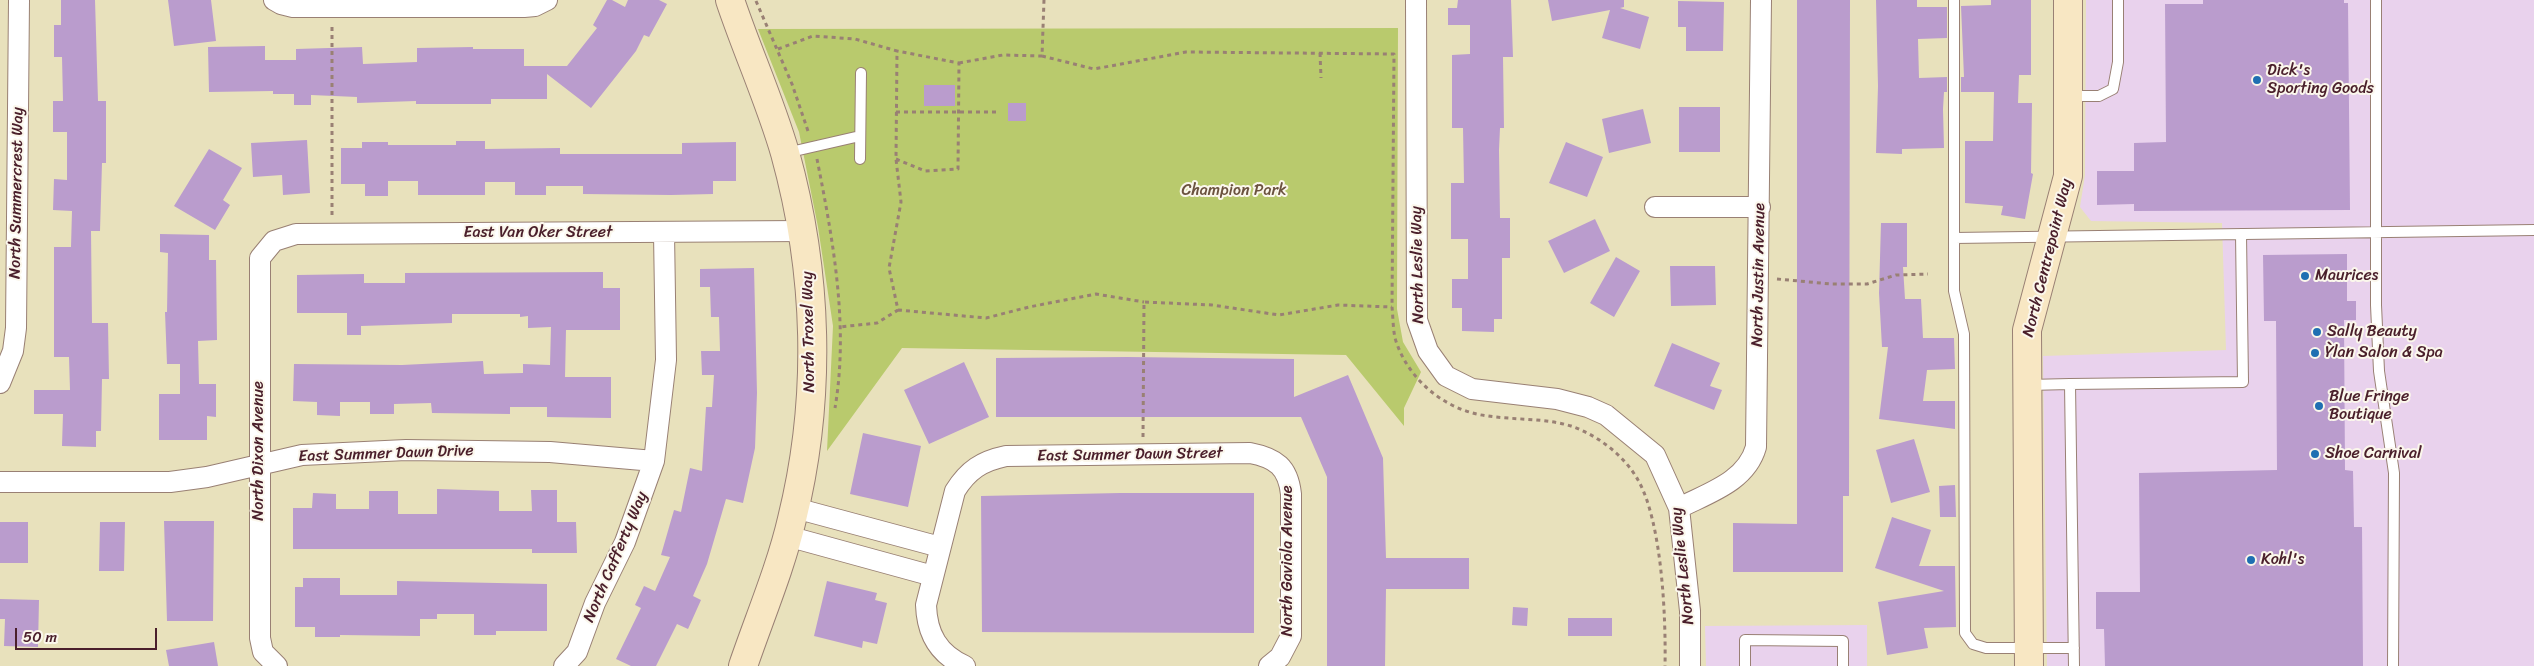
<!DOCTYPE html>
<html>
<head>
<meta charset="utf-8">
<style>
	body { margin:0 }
	#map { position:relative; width:2534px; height:666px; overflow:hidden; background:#e8e1bc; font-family:Sriracha,sans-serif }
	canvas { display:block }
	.scale { position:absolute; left:15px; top:628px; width:142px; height:22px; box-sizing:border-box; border:2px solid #4a1f2b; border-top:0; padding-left:6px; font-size:15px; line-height:18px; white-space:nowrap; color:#4a1f2b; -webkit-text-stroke:4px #fbf7ec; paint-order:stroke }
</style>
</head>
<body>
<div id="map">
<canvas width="2534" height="666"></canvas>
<div class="scale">50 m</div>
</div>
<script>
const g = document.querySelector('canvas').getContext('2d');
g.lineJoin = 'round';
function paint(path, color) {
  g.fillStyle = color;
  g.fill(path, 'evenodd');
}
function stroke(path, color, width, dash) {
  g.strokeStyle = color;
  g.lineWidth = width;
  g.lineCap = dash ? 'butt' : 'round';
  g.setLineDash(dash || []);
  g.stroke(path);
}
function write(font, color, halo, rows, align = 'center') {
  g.font = font + ' Sriracha,sans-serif';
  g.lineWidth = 4;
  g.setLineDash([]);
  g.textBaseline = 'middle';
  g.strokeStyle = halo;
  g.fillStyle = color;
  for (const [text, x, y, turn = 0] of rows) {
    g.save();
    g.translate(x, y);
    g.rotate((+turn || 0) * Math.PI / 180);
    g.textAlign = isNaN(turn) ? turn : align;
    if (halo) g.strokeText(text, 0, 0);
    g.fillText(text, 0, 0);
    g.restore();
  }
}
paint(new Path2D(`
	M2086,0H2534V666H2047L2043,356L2226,350L2222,223L2091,221L2080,207L2085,175Z
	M1867,625V666H1706L1705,626Z`), '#e9d2ed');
paint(new Path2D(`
	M1398,28L1397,309L1403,342L1421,372L1404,408V426L1346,355L902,348L827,451L833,326L818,227L799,132L758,29Z`), '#b9ca6d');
paint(new Path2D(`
	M61,0H95L98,101H106V163H102L100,231H91L92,323H108L109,379H102L101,431H96V447L62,446L63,414H34V390H70L69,357H54V247H71L72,211L53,210L54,179L67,180V132H53V101H63L62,57H54V25H61Z
	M168,0H211L216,41L174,46Z
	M607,0H612L625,7L628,0H659L667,4L649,37L644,35L636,51L591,108L547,74V99H491V104H416V101L357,103V97L311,95V105H294V94H273V91L209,92L208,47L265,46V60H296V49L362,47L363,64L417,62V48L473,47V49H524V66H567L597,28L593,25Z
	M1458,0H1511L1513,57H1503L1504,128H1500L1499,150L1500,218H1510V258H1502V319H1494V332L1462,331V308H1452V279H1468V239H1451V183H1464L1463,128H1452V55L1470,54V25H1448V8H1457Z
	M1548,0H1624V7L1620,8L1649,17L1640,49L1602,38L1610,10L1552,21Z
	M1797,0H1850L1849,496H1843V572H1733V523L1797,524Z
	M1876,0H1917V7H1947V38L1918,39L1919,78L1947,77V92H1944L1943,109L1944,148L1902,149V154L1876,153L1878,86Z
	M1991,0H2031V75H2019L2018,103H2032L2031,173L2033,174L2025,219L2001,215L2003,206L1965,203V141H1993L1994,92H1961V77H1964L1961,6L1991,5Z
	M2203,0H2344V3H2348L2350,210L2134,211V204L2097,205V171H2134V143L2166,142L2165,4H2203Z
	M1678,1L1724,2L1723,51H1686V27H1678Z
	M924,85H955V106H924Z
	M1008,103H1026V121H1008Z
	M1679,107H1720V152H1679Z
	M1643,109L1651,143L1609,153L1602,119Z
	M307,140L310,193L283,195L282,175L253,177L251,143Z
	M456,141H485V149L560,148V154H682V143L736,142V181H713V194L671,195L583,194V186H546V195H515V182H485V195H418V181H388V196H365V184H341V148H362V142H388V145H456Z
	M1566,142L1603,157L1587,197L1549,183Z
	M209,149L242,168L223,200L230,205L215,230L174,206Z
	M1595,219L1610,251L1564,273L1548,241Z
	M1881,223H1907V267H1903L1905,299H1921L1923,338H1954L1955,369L1927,370L1923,401H1955V429L1879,419L1888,347H1882L1879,293Z
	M160,234L209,235V260H216L217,340L198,341L199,384H216V417L207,416V440H159V394H180V364H167L165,312H167L168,253L160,252Z
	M2347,254V301H2356V320H2344L2345,470L2353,471L2354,527H2362L2363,666H2105L2104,629H2096V592H2140L2139,473L2277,470L2276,321H2264L2263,255Z
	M1616,257L1640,271L1614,317L1590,303Z
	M1670,266H1715L1716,305L1671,306Z
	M754,268L757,393L755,448L743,503L726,499L707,564L693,596L701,600L688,629L677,624L656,666H631L616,659L641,608L635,605L644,586L655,591L670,557L661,555L674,510L681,512L690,468L702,471L706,407H712L714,375H702L701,351H720L719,317H711L710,287H700V269Z
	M603,272V288H620V330H566L565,377H611V418L547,417V407H510V414L432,413L431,403L394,404V414H370V402H340V416L317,415V402L293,401L294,364L402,365L483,361L484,374L523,373V364L550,365L551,327L528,328V316L520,317V314H452V323L361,326V335H347V313H297V275L364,274V283H405V273Z
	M1672,343L1720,363L1710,386L1722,390L1714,410L1654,386Z
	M1127,357L1294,359V397L1348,375L1383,458L1386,558H1469V589H1386L1385,666H1327V477L1301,417H996V358Z
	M964,362L989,417L929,444L904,390Z
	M863,433L921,446L908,507L850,494Z
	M1914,439L1930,492L1891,503L1876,450Z
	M1955,485L1956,517H1940L1939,486Z
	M437,489L499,491V511H532L531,490H557V522H576L577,553H532V549H293V508H312L313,493L336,494V509H369V491H398V514H437Z
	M1120,493H1254V633L982,632L981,496Z
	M1892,517L1931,530L1919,566H1955L1956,627L1924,628L1928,648L1887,655L1878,602L1944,591L1875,568Z
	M164,521H214L213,621H167Z
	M0,522H28V563H0Z
	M100,522H125L124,571H99Z
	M303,578H340V595H397V581L547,584V631H496V635H474V614H437V619H420V636L340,635V637H315V627H295V587H303Z
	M827,581L877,593L875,600L887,603L877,644L863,641L862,648L814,636Z
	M0,599L39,600L38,647L4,646L5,619H0Z
	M1513,607L1528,608L1527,626L1512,625Z
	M1568,618H1612V636H1568Z
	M214,642L218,666H169L166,650Z`), '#ba9ccd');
const lane = new Path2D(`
	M1954,0V291L1964,334L1965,633L1973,644L1986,648H2074
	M2376,0V305L2379,371L2394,473L2393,666
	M2069,96H2099L2113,89L2118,62V0
	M786,153L860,136
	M860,159L861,73
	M1954,238L2534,230
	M2070,384L2243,382L2241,234
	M2028,385L2070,384L2074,666
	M1745,666V640L1843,641V666`);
const street = new Path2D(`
	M274,0L281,4L293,7H524L535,6L547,0
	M1416,0L1417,320L1428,351L1446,376L1472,389L1557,399L1588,407L1606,415L1655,455L1679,508L1690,611V666
	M1655,207H1760
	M0,383L13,351L16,328L19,0
	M0,482H170L207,477L302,455L406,450L550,452L654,461
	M795,508L940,547
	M1679,508C1708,493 1746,482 1756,447L1761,0
	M787,536L933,576
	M277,666L263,652L260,638V258L274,241L296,234L804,231
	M564,666L577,652L595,603L625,542L654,461L666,360L664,233
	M965,666C938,654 927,634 926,605L955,491C968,470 982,461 1006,456L1250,453C1276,458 1288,467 1291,494V636L1280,657L1269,666`);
const secondary = new Path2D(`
	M730,0C747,51 770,101 785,153C818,272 822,398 792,519C781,567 759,619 743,666
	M2029,666L2027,330L2068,176V0`);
stroke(lane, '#998074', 12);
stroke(street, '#998074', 22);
stroke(secondary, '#998074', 30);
stroke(new Path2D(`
	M756,1L792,84L809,134
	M778,49L813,36L855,39L897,51L896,159L901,202L889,268L898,310L877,323L839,327
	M1320,53L1321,78
	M1042,56L1094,69L1186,52L1394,54L1392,307C1393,317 1393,328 1395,338C1407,379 1445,411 1488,416C1515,420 1545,418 1571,426C1597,435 1624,455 1638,480C1662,522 1666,617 1665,666
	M959,63L1003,55L1042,56L1044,0
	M896,112H999
	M817,159C833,240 849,326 835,408
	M896,159L925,171L958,169L959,63L897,51
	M332,215V26
	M1777,279L1831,284H1867L1896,275L1928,274
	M898,310L986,318L1029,307L1096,294L1144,302
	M1143,437L1144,302L1212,305L1279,315L1338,305L1392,307`), '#998074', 3, [4, 4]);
stroke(lane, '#fff', 10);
stroke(street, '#fff', 20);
stroke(secondary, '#f8e7c3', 28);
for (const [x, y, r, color] of [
	[2257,80,5,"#1f6fb2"],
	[2305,276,5,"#1f6fb2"],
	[2317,332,5,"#1f6fb2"],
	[2315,353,5,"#1f6fb2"],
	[2319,406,5,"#1f6fb2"],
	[2315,454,5,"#1f6fb2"],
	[2251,560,5,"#1f6fb2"]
]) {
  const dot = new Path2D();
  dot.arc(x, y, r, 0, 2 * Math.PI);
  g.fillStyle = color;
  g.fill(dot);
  stroke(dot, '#fbf7ec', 2);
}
write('16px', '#4a1f2b', '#fbf7ec', [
	["Dick's",2267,71],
	["Sporting Goods",2267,89],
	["Maurices",2315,276],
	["Sally Beauty",2327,332],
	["Ỳlan Salon & Spa",2325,353],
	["Blue Fringe",2329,397],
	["Boutique",2329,415],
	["Shoe Carnival",2325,454],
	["Kohl's",2261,560]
], 'left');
write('16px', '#6b523f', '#fbf7ec', [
	["Champion Park",1234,191]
]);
write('16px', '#4a1f2b', '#fbf7ec', [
	["North Summercrest Way",17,193,-89],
	["East Van Oker Street",538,233],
	["North Centrepoint Way",2048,258,-76],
	["North Leslie Way",1418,265,-91],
	["North Justin Avenue",1759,275,-89],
	["North Troxel Way",809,332,-91],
	["North Dixon Avenue",259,451,-90],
	["East Summer Dawn Drive",386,454,-2],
	["East Summer Dawn Street",1130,455,-1],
	["North Cafferty Way",616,557,-67],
	["North Gaviola Avenue",1288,561,-90],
	["North Leslie Way",1683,566,-96]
]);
</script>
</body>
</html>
